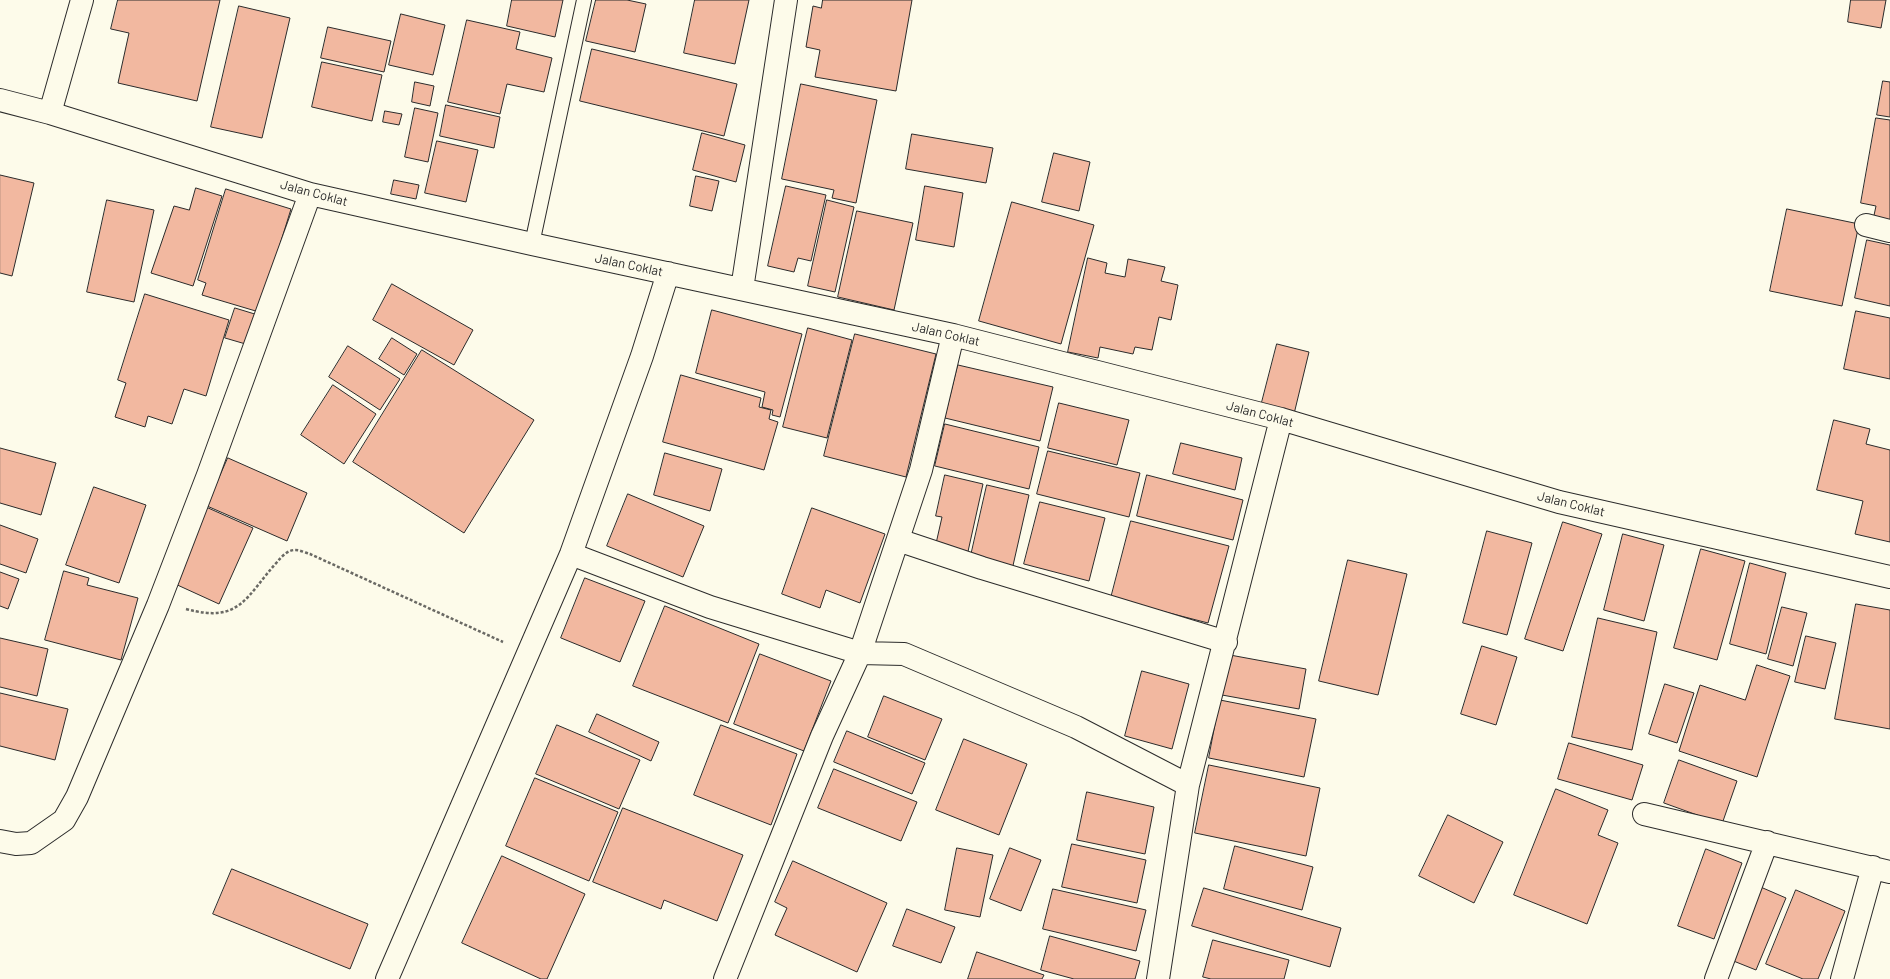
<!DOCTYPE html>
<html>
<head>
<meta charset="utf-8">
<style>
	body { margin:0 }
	canvas { display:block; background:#fdfbea }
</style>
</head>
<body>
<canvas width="1890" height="979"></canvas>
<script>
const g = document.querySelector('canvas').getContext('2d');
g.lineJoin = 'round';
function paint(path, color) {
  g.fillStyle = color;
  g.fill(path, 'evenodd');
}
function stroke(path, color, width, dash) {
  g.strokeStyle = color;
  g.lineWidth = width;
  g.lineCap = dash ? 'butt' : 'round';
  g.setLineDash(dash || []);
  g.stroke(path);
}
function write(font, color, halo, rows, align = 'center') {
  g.font = font + ' Barlow,sans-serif';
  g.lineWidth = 3;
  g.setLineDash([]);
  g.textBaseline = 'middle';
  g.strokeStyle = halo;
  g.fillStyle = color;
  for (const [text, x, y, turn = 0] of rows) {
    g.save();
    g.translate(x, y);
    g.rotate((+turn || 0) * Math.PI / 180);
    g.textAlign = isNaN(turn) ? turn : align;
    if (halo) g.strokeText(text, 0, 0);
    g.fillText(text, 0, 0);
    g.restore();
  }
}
const building = new Path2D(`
	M118,0H220L197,101L118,83L129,33L111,29Z
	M512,0H563L555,37L507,26Z
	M596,0H627L646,4L635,52L586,41Z
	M695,0H749L735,64L684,53Z
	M823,0H912L896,91L815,77L820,50L806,47L813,6L821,8Z
	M1851,0H1886L1881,28L1848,22Z
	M239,6L290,18L262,138L211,127Z
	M401,14L445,25L433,75L389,65Z
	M467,20L520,32L516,49L552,58L544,92L507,84L500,114L448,102Z
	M328,27L391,41L384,72L321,58Z
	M592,49L737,84L724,136L580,101Z
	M322,62L382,75L372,121L312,107Z
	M1883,81L1890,82V117L1877,115Z
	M415,82L434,86L430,106L412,102Z
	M801,84L877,100L856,203L832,198L834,190L782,179Z
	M446,105L500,117L494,148L440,136Z
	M415,108L438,113L428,162L405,157Z
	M385,111L402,114L399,125L383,122Z
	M1876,118L1890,120V223L1873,220L1876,206L1861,203Z
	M702,133L745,145L736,182L693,170Z
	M912,134L993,148L986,183L906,169Z
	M437,141L478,150L466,202L425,193Z
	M1054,153L1090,162L1079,211L1042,202Z
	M0,175L34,183L12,276L0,273Z
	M696,176L719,181L712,211L690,206Z
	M394,180L419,185L416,199L391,194Z
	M786,186L826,195L811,261L798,258L794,272L768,266Z
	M925,186L963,193L954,247L916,240Z
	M196,188L222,196L193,286L151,273L174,206L189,210Z
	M226,189L291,209L259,312L202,295L206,283L198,280Z
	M107,200L154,210L134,302L87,292Z
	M827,200L854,207L835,292L808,286Z
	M1012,202L1094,225L1061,344L979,321Z
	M1787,209L1859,224L1842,306L1770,291Z
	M857,211L913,223L894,310L838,297Z
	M1867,240L1890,245V306L1855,298Z
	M1088,258L1107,263L1105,273L1125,277L1128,259L1165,267L1161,281L1178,285L1171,320L1159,317L1152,350L1135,347L1133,354L1100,347L1098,358L1068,352Z
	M392,284L473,330L454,365L373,320Z
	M145,294L229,320L206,396L184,389L172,424L148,416L145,427L115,417L126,383L118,380Z
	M235,308L258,315L249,345L225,338Z
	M712,310L802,334L780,417L772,415L773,410L762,407L765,392L696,373Z
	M1856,311L1890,318V379L1844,369Z
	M808,328L852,340L827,438L783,427Z
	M855,334L936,354L906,477L824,456Z
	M392,338L417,354L404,375L379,359Z
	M1277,344L1309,352L1294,414L1261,406Z
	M348,346L400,379L380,410L329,377Z
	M422,350L534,420L464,533L353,462Z
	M958,365L1053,387L1040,441L945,418Z
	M681,375L761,398L759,407L771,410L769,419L778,422L764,470L663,442Z
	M333,385L376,414L344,464L301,435Z
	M1059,403L1129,420L1117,465L1048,448Z
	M1834,420L1870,429L1866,444L1890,450V542L1855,534L1863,501L1817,490Z
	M945,424L1039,447L1029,489L935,466Z
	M1181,443L1242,458L1235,490L1173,474Z
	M0,448L56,463L41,515L0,503Z
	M1048,451L1140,473L1129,517L1037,494Z
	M665,453L722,469L710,511L654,495Z
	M228,458L307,493L287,541L207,506Z
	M945,475L983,484L967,556L935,548L942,517L936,516Z
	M1147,475L1243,500L1233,540L1137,516Z
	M987,485L1029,495L1012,570L970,560Z
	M94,487L146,505L119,583L66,565Z
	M628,494L704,526L683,577L607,546Z
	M1040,502L1105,518L1089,581L1024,564Z
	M206,507L253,528L219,604L173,583Z
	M812,508L885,534L860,603L826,590L820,608L782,594Z
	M1131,521L1229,546L1208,623L1111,598Z
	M1563,522L1602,534L1563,651L1525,639Z
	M0,525L38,539L26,573L0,564Z
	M1487,531L1532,543L1507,635L1463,623Z
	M1623,534L1664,545L1644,621L1604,610Z
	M1701,549L1745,561L1717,660L1674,648Z
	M1348,560L1407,574L1378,695L1319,681Z
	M1750,563L1786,573L1766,654L1730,644Z
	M64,571L89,578L87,585L138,598L121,660L45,640Z
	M0,572L19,579L8,609L0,606Z
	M585,578L645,601L620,662L561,638Z
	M1856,604L1890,610V729L1835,719Z
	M665,606L759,644L728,723L633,686Z
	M1782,607L1807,613L1793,666L1768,659Z
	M1598,618L1657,632L1632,750L1572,737Z
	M1806,636L1836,643L1825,689L1795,682Z
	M0,638L48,649L37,696L0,687Z
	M1482,646L1517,657L1496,725L1461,714Z
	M760,654L831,681L804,751L734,724Z
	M1230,655L1306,669L1299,709L1222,695Z
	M1757,665L1790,676L1757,777L1679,751L1700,685L1745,700Z
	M1142,671L1189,684L1172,749L1125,736Z
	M1665,684L1694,693L1677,743L1649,734Z
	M0,693L68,709L55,760L0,746Z
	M884,696L942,719L925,760L868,737Z
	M1220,700L1316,719L1304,777L1209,758Z
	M597,714L659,742L651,761L589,732Z
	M557,725L640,760L619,809L536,774Z
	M721,725L797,754L771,825L694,795Z
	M847,731L925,763L912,794L834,762Z
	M964,739L1027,764L999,835L936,810Z
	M1569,743L1643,765L1632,800L1558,779Z
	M1679,760L1737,781L1722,824L1664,803Z
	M1209,765L1320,788L1306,856L1195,833Z
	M834,769L917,802L901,841L818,808Z
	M535,778L618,812L589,881L506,846Z
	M1556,789L1608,810L1598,835L1618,843L1587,924L1514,895Z
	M1087,792L1154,807L1145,854L1077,840Z
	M623,808L743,855L717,921L664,900L661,909L593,882Z
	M1448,815L1503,842L1474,903L1419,876Z
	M1072,844L1146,860L1137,903L1062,887Z
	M1235,846L1313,867L1302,910L1224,889Z
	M957,848L993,855L980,917L945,910Z
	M1010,848L1041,860L1021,911L990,899Z
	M1706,849L1742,863L1714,939L1678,926Z
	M502,856L585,894L547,979H541L462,943Z
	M793,861L887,903L857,972L775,935L787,908L775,902Z
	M232,869L368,924L350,969L213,914Z
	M1756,885L1786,898L1756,970L1726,958Z
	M1204,888L1341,928L1330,967L1192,926Z
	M1053,889L1146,910L1136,951L1043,929Z
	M1796,890L1845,911L1818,979H1803L1766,964Z
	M907,909L955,927L941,963L893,946Z
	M1050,936L1140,961L1135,979H1074L1041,970Z
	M1213,940L1289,960L1284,979H1211L1203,977Z
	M977,952L1044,975L1042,979H968Z`);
paint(building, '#f2b8a0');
stroke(building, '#2b2b2b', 1);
const lane = new Path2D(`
	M532,244L584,0`);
const street = new Path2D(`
	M0,100L50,113L310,194L532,244L953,335L1281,419L1559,502L1890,577
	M50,113L82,0
	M1866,225L1890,231
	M742,289L786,0
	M898,540L982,568L1226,642
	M571,554L710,607L860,653L904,654L1076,727L1188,785
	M1644,814L1890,872
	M0,841L16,844L31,843L64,820L77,797L158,605L208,475L310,194
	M387,979L571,554L642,356L668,273
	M725,979L822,736L860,653L921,470L953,335
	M1158,979L1188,785L1281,419
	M1716,979L1767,842
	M1842,979L1873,867`);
stroke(lane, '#2b2b2b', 16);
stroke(street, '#2b2b2b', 24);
stroke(new Path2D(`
	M186,609C241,624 246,596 278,561C282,556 288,550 295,550C300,550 306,553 310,554L503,642`), '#6a6964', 2.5, [3, 2]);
stroke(lane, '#fdfbea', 14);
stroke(street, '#fdfbea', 22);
write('13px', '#2b2b2b', '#fdfbea', [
	["Jalan Coklat",314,193,15],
	["Jalan Coklat",629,265,12],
	["Jalan Coklat",946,334,13],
	["Jalan Coklat",1260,414,15],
	["Jalan Coklat",1571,504,14]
]);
</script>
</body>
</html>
